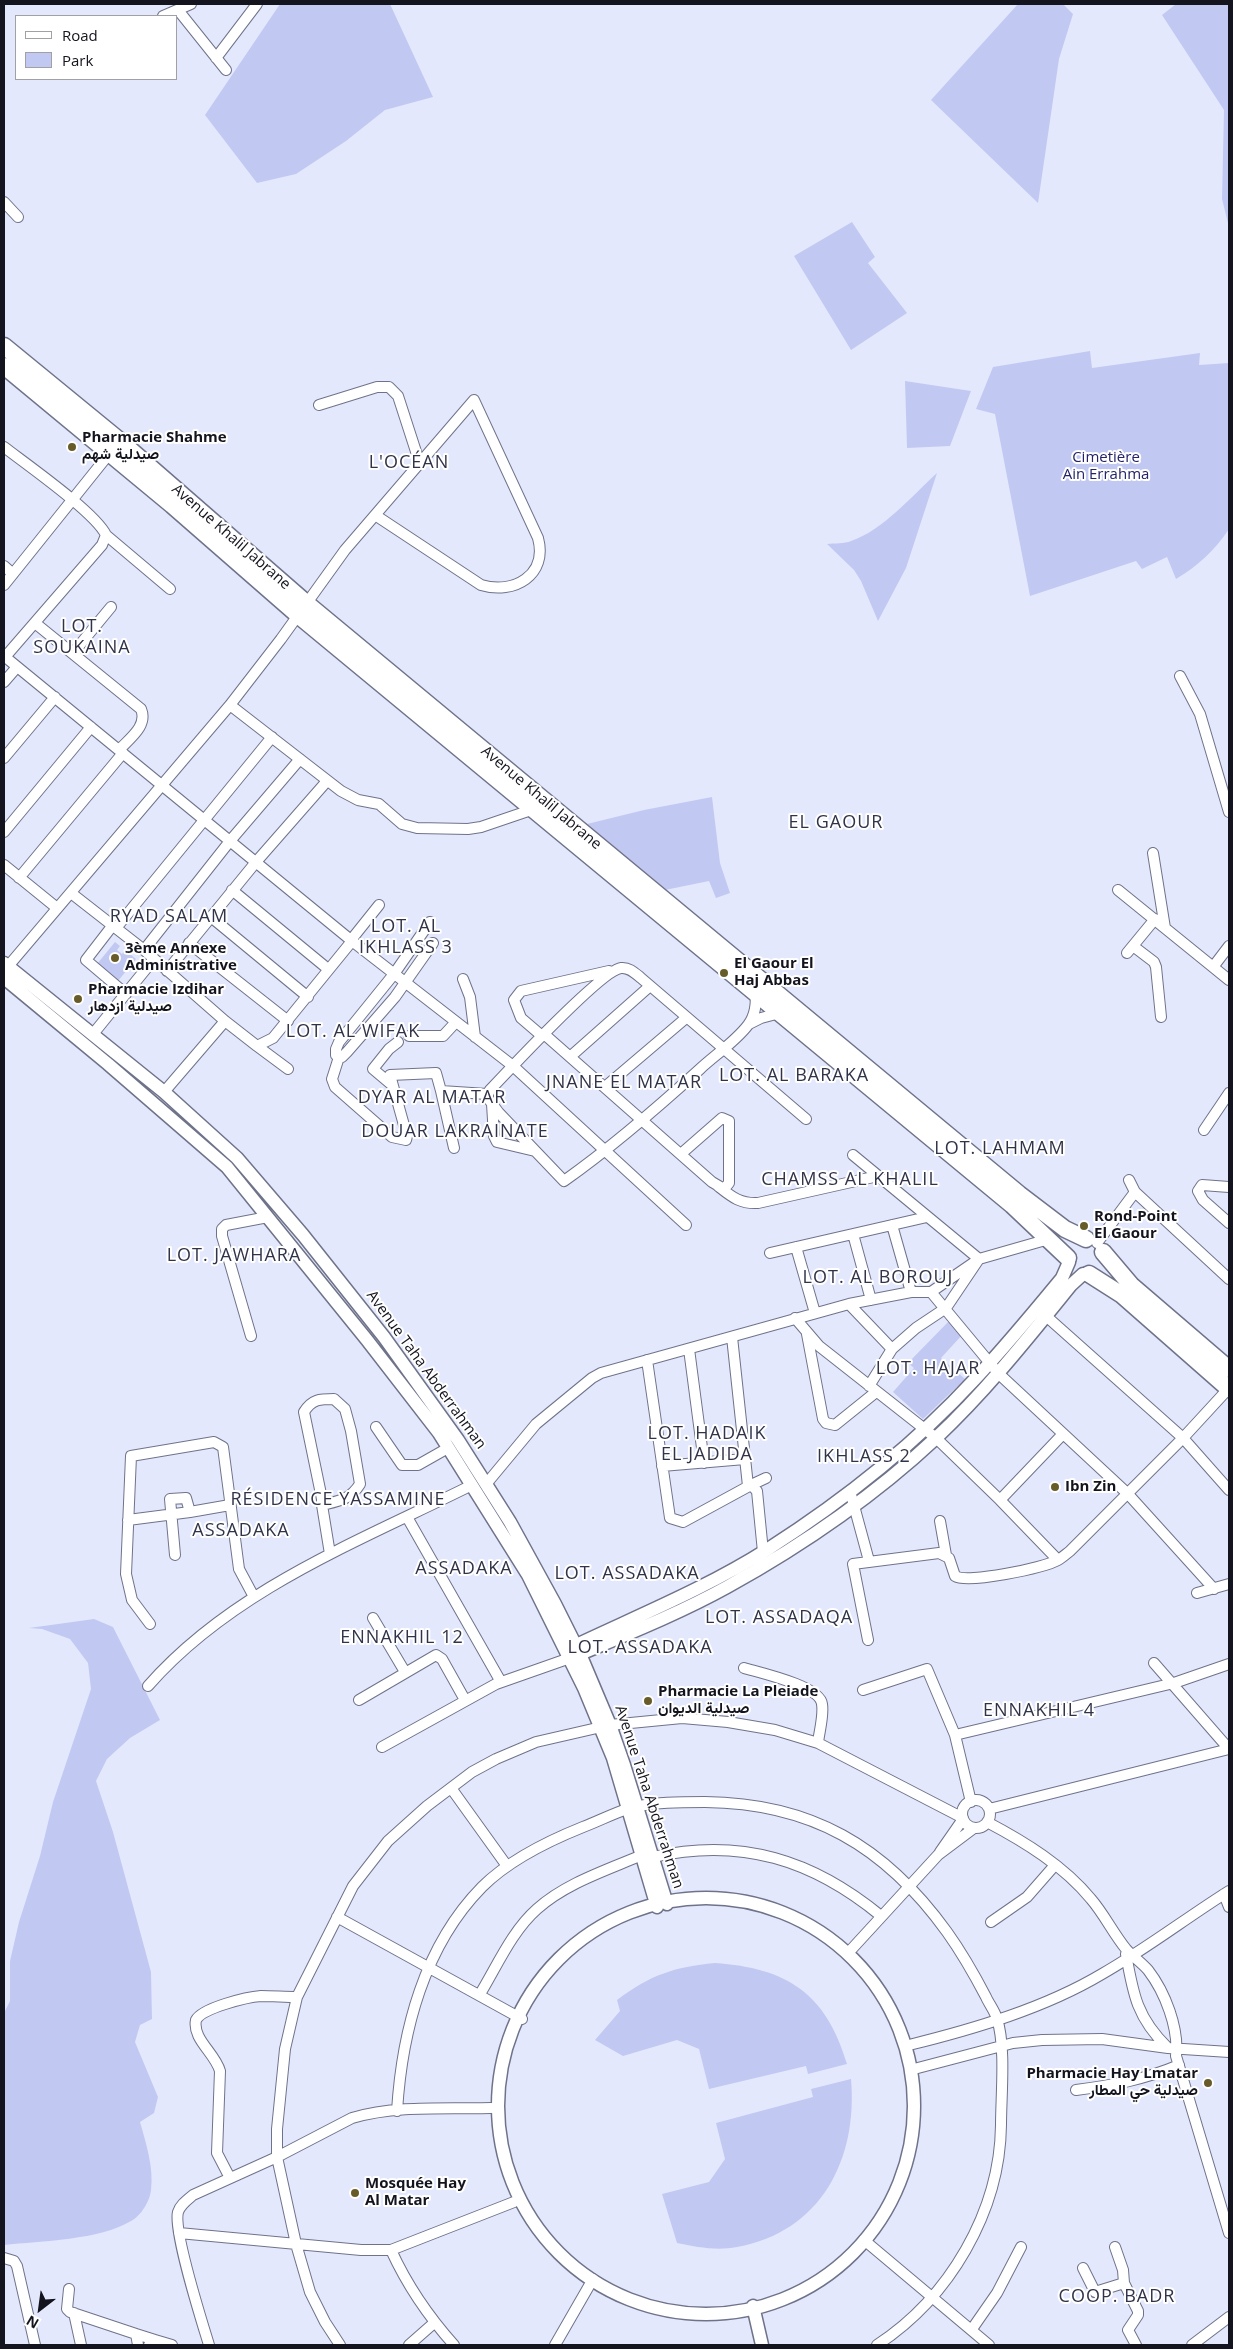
<!DOCTYPE html>
<html>
<head>
<meta charset="utf-8">
<style>
	body { margin:0 }
	#map { position:relative; width:1233px; height:2349px; overflow:hidden; background:#e4e8fd; font-family:"Open Sans",sans-serif }
	canvas { display:block }
	.frame { position:absolute; inset:0; border:5px solid #13141d; pointer-events:none }
	.legend { position:absolute; left:15px; top:15px; width:162px; height:65px; box-sizing:border-box; background:#fff; border:1px solid #a1a1a5; margin:0; padding:6px 9px; list-style:none; font-size:15px; color:#13141d }
	.legend li { display:flex; align-items:center; gap:10px; height:25px }
	.legend b { width:25px; border:1px solid #a1a1a5 }
	.north { position:absolute; left:15px; top:2284px; width:50px; height:50px; -webkit-text-stroke:4px #fff; paint-order:stroke; rotate:210deg; font-size:14px; font-weight:700; line-height:20px; text-align:center; color:#13141d }
	.north::after { content:''; display:block; margin:auto; width:18px; height:22px; background:#13141d; clip-path:polygon(50% 0,100% 100%,50% 72%,0 100%) }
</style>
</head>
<body>
<div id="map">
<canvas width="1233" height="2349"></canvas>
<div class="frame"></div>
<ul class="legend">
<li><b style="height:6px;background:#fff"></b>Road</li>
<li><b style="height:14px;background:#c1c9f2"></b>Park</li>
</ul>
<div class="north">N</div>
</div>
<script>
const g = document.querySelector('canvas').getContext('2d');
g.lineJoin = 'round';
function paint(path, color) {
  g.fillStyle = color;
  g.fill(path, 'evenodd');
}
function stroke(path, color, width, dash) {
  g.strokeStyle = color;
  g.lineWidth = width;
  g.lineCap = dash ? 'butt' : 'round';
  g.setLineDash(dash || []);
  g.stroke(path);
}
function write(font, color, halo, rows, align = 'center') {
  g.font = font + ' "Open Sans",Vazirmatn,sans-serif';
  g.lineWidth = 4;
  g.setLineDash([]);
  g.textBaseline = 'middle';
  g.strokeStyle = halo;
  g.fillStyle = color;
  for (const [text, x, y, turn = 0] of rows) {
    g.save();
    g.translate(x, y);
    g.rotate((+turn || 0) * Math.PI / 180);
    g.textAlign = isNaN(turn) ? turn : align;
    if (halo) g.strokeText(text, 0, 0);
    g.fillText(text, 0, 0);
    g.restore();
  }
}
paint(new Path2D(`
	M280,4H390L433,97L385,110L346,141L296,174L257,183L205,115Z
	M1018,4H1063L1073,14L1059,59L1038,203L931,100Z
	M1176,4H1229V227L1222,199L1224,110L1162,15Z
	M852,222L875,257L868,263L907,313L851,350L794,256Z
	M1090,351L1092,368L1200,353L1199,365L1229,363V529C1214,551 1199,565 1176,579L1167,557L1142,569L1136,561L1030,596L995,414L976,409L993,367Z
	M905,381L971,391L950,446L907,448Z
	M937,473L906,568L878,621L861,581L854,570L827,544C835,543 844,544 851,541C882,531 913,495 937,473Z
	M712,797L720,863L730,893L716,898L709,881L665,890L587,824L644,810Z
	M115,942L120,946L117,950L122,954L125,950L136,959L118,981L97,964Z
	M949,1321L963,1334L941,1358L965,1379L923,1419L893,1392L914,1368L908,1363Z
	M94,1619L113,1627L160,1720L130,1738L107,1759L96,1781L113,1832L151,1972L152,2019L140,2025L135,2042L158,2097L154,2113L140,2122C146,2143 154,2168 151,2190C150,2201 141,2216 131,2221C100,2240 41,2241 4,2245V2013L10,2001V1961L19,1922L40,1856L53,1802L91,1689L88,1663L70,1639L42,1629L29,1628Z
	M715,1963C787,1968 826,1993 847,2064L808,2074L806,2066L709,2089L699,2049L677,2040L623,2056L595,2040L620,2011L617,2000C650,1975 674,1967 715,1963Z
	M851,2079C858,2159 821,2232 737,2247C717,2251 696,2247 677,2243L662,2194L709,2182L725,2159L716,2123L813,2097L811,2089Z`), '#c1c9f2');
const minor = new Path2D(`
	M178,10L226,70
	M163,16L191,4
	M216,58L257,4
	M4,202L18,217
	M319,405L377,387H389L398,396L420,464
	M4,447C26,464 96,513 106,535L102,545L5,657
	M375,515L481,585C514,595 548,575 538,538L474,400L345,550L281,639L230,705L341,791L358,800L379,804L402,824L417,828L468,829L481,827L534,809
	M106,535L170,589
	M4,566L13,574
	M4,585L113,449
	M35,623L141,709C148,726 130,738 119,750
	M73,653L111,607
	M4,656L352,941L513,1066L686,1225
	M1180,676L1200,714L1229,812
	M4,682L17,667
	M4,758L55,697
	M4,832L91,727
	M1153,853L1165,928
	M4,865L57,908
	M19,878L123,753
	M232,890L328,969
	M1118,890L1213,967
	M71,893L144,950L225,1021L257,1046L273,1038L352,941
	M211,917L308,997
	M430,922L394,974L339,1042L336,1049V1055L342,1057L347,1052L395,997L433,943
	M113,925L86,960L126,994
	M116,928L272,737
	M351,940L379,905
	M189,943L288,1021
	M1133,946L1154,962L1156,967L1161,1017
	M1229,946L1213,967L1229,980
	M144,950L230,841L300,759
	M1127,953L1155,919
	M4,971L230,705
	M167,971L256,862L327,781
	M463,979L470,997L475,1037
	M755,992C757,1003 755,1016 748,1025C735,1042 715,1055 700,1069C656,1109 612,1147 564,1181L499,1113L487,1097L490,1090C508,1071 602,970 621,968C629,967 635,973 641,978L806,1119
	M749,1024L761,1018L780,1013
	M93,1034L154,959
	M544,1034L712,1182L724,1189L729,1183V1121L722,1118L682,1153
	M409,1036H443L456,1022
	M542,1036L521,1018L514,1000L521,991L609,971
	M257,1046L288,1069
	M571,1056L650,986
	M339,1057L332,1079L335,1087L392,1137L406,1140L407,1136L390,1075L436,1073L441,1091L487,1094
	M392,1085L373,1069L389,1049L398,1042
	M606,1086L686,1018
	M441,1091L454,1148
	M164,1092L225,1021
	M492,1104L494,1136L497,1142L535,1151
	M1204,1130L1229,1093
	M853,1155L979,1259L946,1308L916,1328L892,1349
	M1129,1180L1135,1192
	M718,1186C732,1197 740,1204 758,1203L878,1176
	M1229,1187L1202,1185L1198,1191L1203,1200L1229,1223
	M892,1225L911,1292
	M853,1234L871,1300
	M1097,1243L1135,1192L1229,1279
	M796,1247L815,1313
	M770,1253L927,1217
	M931,1292L999,1374L1128,1494L1214,1589
	M849,1304L892,1349L869,1386
	M1046,1316L1183,1438L1229,1490
	M795,1318L819,1346L936,1438L1000,1500L1058,1560
	M807,1334L823,1419L826,1423L835,1425L876,1392
	M251,1336L222,1236V1229L226,1225L268,1217
	M732,1337L748,1486
	M689,1349L704,1463
	M647,1360L670,1518L683,1522L751,1485L757,1491L763,1552
	M376,1427L402,1465H418L448,1448
	M662,1466L745,1459
	M487,1483L536,1424L592,1378L601,1373L849,1304L911,1292H931L979,1259L1049,1239
	M751,1485L766,1478
	M850,1491L869,1561
	M1000,1500L1063,1434
	M322,1505C339,1501 350,1500 360,1484L351,1431L345,1409L334,1399C320,1399 312,1399 304,1412L322,1499V1505L330,1554
	M407,1517L501,1682
	M128,1520L190,1512L230,1505
	M940,1521L946,1555
	M175,1555L170,1499L186,1498L190,1512
	M1197,1593L1229,1584
	M373,1618L405,1672
	M150,1624L132,1600L126,1574L131,1456L214,1442L223,1447L239,1569L254,1597
	M868,1640L853,1564L939,1553L949,1558L955,1576C967,1584 1043,1568 1058,1560C1062,1558 1066,1554 1070,1551L1183,1438L1229,1388
	M744,1668C761,1673 820,1686 822,1704C824,1716 819,1732 818,1743
	M148,1686C233,1589 360,1541 472,1485
	M863,1690L927,1669L955,1735L971,1802
	M359,1700L436,1655L442,1659L465,1700
	M955,1735L1174,1683L1229,1664
	M382,1747L496,1684L570,1658
	M451,1788L507,1866
	M962 1814a14 14 0 1 1 28 0a14 14 0 1 1-28 0Z
	M989,1809L1229,1749L1154,1663
	M987,1822C1025,1842 1064,1866 1091,1899C1104,1914 1113,1933 1126,1949C1133,1957 1141,1962 1148,1970C1165,1992 1179,2028 1176,2056L1229,2233
	M940,1852L963,1819
	M653,1857C741,1837 813,1860 881,1916
	M1224,1894L1229,1907
	M337,1917L522,2019
	M991,1922L1027,1897L1055,1865
	M849,1952L938,1855L974,1828
	M1126,1954C1133,1994 1137,2018 1168,2048
	M480,1994C497,1966 512,1931 537,1909C566,1883 607,1870 642,1855
	M909,2045C974,2029 1045,2008 1102,1974C1146,1949 1186,1918 1229,1891
	M914,2069L1013,2043L1042,2040L1102,2039L1168,2048L1229,2052
	M1076,2090C1114,2085 1143,2080 1179,2065
	M397,2111C402,2031 424,1946 482,1887C509,1860 548,1841 583,1827C599,1821 614,1813 630,1808C653,1802 681,1802 705,1802C811,1803 885,1846 947,1932C962,1953 974,1974 986,1997C989,2004 995,2011 997,2019C1006,2046 1001,2096 1001,2125C1000,2212 949,2298 877,2345
	M230,2178L217,2153L220,2071C215,2053 192,2039 196,2020C202,2008 247,1997 261,1996C273,1996 285,1997 297,1997
	M179,2233L361,2250H391L514,2202
	M864,2240L989,2345
	M391,2250C407,2285 428,2316 454,2345
	M4,2258L14,2261L17,2266L35,2345
	M1083,2268L1095,2292L1124,2283L1123,2270L1115,2247
	M1124,2283L1138,2311V2315L1128,2330L1136,2345
	M69,2289L67,2309L70,2312L136,2334L138,2345
	M74,2313L81,2345
	M972,2329L997,2293L1021,2247
	M136,2334L155,2340L149,2345
	M155,2340L172,2345
	M209,2345C202,2322 173,2231 178,2212C180,2205 187,2200 193,2195L277,2157L352,2118C396,2105 446,2109 491,2108
	M340,2345L325,2322L310,2292L296,2244L277,2157V2129L285,2049L297,1997L353,1886L388,1841L427,1806L472,1772L496,1759L536,1742L610,1725L682,1718L728,1722L775,1730L818,1743L963,1818
	M409,2345L434,2323
	M555,2345L593,2279
	M1192,2345L1229,2317`);
const tertiary = new Path2D(`
	M4,963L164,1092L237,1158L303,1235L384,1337L458,1440L510,1522L555,1604L580,1654L610,1725L624,1765L667,1904
	M4,978L108,1064L227,1167L367,1340L439,1433L528,1575L584,1688L613,1758L657,1907
	M568,1649C635,1617 705,1589 768,1549C843,1501 915,1444 975,1379C1006,1346 1034,1312 1062,1278L1069,1262
	M573,1657C625,1635 678,1614 727,1587C801,1546 874,1496 936,1438C986,1391 1028,1338 1071,1285L1083,1274
	M498 2106a208 208 0 1 1 416 0a208 208 0 1 1-416 0Z
	M753,2306L762,2345`);
const primary = new Path2D(`
	M4,346L120,441L306,603L1019,1194L1065,1229L1086,1239
	M4,366L172,505L298,615L1012,1205L1068,1258
	M1103,1252L1131,1285L1229,1369
	M1089,1274L1122,1295L1229,1389`);
stroke(minor, '#6f738a', 12);
stroke(tertiary, '#6f738a', 15);
stroke(primary, '#6f738a', 19);
stroke(minor, '#fff', 10);
stroke(tertiary, '#fff', 12);
stroke(primary, '#fff', 16);
for (const [x, y, r, color] of [
	[72,447,5,"#675c29"],
	[115,958,5,"#675c29"],
	[724,973,5,"#675c29"],
	[78,999,5,"#675c29"],
	[1084,1226,5,"#675c29"],
	[1055,1487,5,"#675c29"],
	[648,1701,5,"#675c29"],
	[1208,2083,5,"#675c29"],
	[355,2193,5,"#675c29"]
]) {
  const dot = new Path2D();
  dot.arc(x, y, r, 0, 2 * Math.PI);
  g.fillStyle = color;
  g.fill(dot);
  stroke(dot, '#fff', 2);
}
write('bold 15px', '#13141d', '#fff', [
	["Pharmacie Shahme",82,438],
	["صيدلية شهم",82,455],
	["3ème Annexe",125,949],
	["Administrative",125,966],
	["El Gaour El",734,964],
	["Haj Abbas",734,981],
	["Pharmacie Izdihar",88,990],
	["صيدلية ازدهار",88,1007],
	["Rond-Point",1094,1217],
	["El Gaour",1094,1234],
	["Ibn Zin",1065,1487],
	["Pharmacie La Pleiade",658,1692],
	["صيدلية الديوان",658,1709],
	["Pharmacie Hay Lmatar",1198,2074,"right"],
	["صيدلية حي المطار",1198,2091,"right"],
	["Mosquée Hay",365,2184],
	["Al Matar",365,2201]
], 'left');
write('15px', '#242369', '#fff', [
	["Cimetière",1106,458],
	["Ain Errahma",1106,475]
]);
write('15px', '#13141d', '#fff', [
	["Avenue Khalil Jabrane",231,537,41],
	["Avenue Khalil Jabrane",541,798,40],
	["Avenue Taha Abderrahman",426,1370,54],
	["Avenue Taha Abderrahman",649,1797,72]
]);
g.letterSpacing = '1px';
write('18px', '#313448', '#fff', [
	["L'OCÉAN",409,463],
	["LOT.",82,627],
	["SOUKAINA",82,648],
	["EL GAOUR",836,823],
	["RYAD SALAM",169,917],
	["LOT. AL",406,927],
	["IKHLASS 3",406,948],
	["LOT. AL WIFAK",353,1032],
	["LOT. AL BARAKA",794,1076],
	["JNANE EL MATAR",624,1083],
	["DYAR AL MATAR",432,1098],
	["DOUAR LAKRAINATE",455,1132],
	["LOT. LAHMAM",1000,1149],
	["CHAMSS AL KHALIL",850,1180],
	["LOT. JAWHARA",234,1256],
	["LOT. AL BOROUJ",878,1278],
	["LOT. HAJAR",928,1369],
	["LOT. HADAIK",707,1434],
	["EL JADIDA",707,1455],
	["IKHLASS 2",864,1457],
	["RÉSIDENCE YASSAMINE",338,1500],
	["ASSADAKA",241,1531],
	["ASSADAKA",464,1569],
	["LOT. ASSADAKA",627,1574],
	["LOT. ASSADAQA",779,1618],
	["ENNAKHIL 12",402,1638],
	["LOT. ASSADAKA",640,1648],
	["ENNAKHIL 4",1039,1711],
	["COOP. BADR",1117,2297]
]);
g.letterSpacing = '0px';
</script>
</body>
</html>
